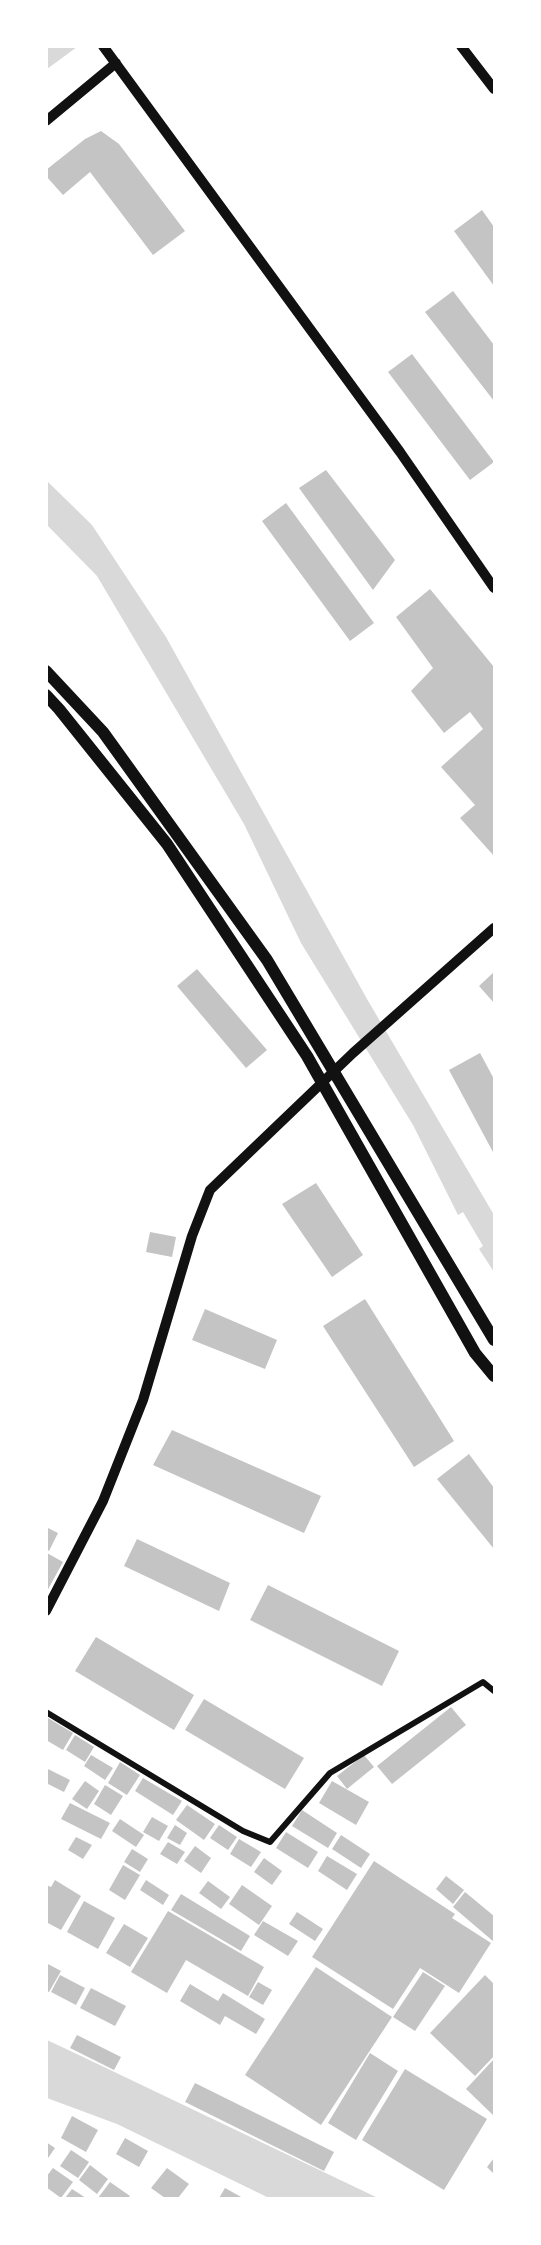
<!DOCTYPE html>
<html>
<head>
<meta charset="utf-8">
<style>
	body { margin:0 }
	#map { position:relative; width:541px; height:2245px; overflow:hidden; background:#fff; font-family:Jost,sans-serif }
	canvas { display:block }
	.frame { position:absolute; inset:0; border:48px solid #fff; pointer-events:none }
</style>
</head>
<body>
<div id="map">
<canvas width="541" height="2245"></canvas>
<div class="frame"></div>
</div>
<script>
const g = document.querySelector('canvas').getContext('2d');
g.lineJoin = 'round';
function paint(path, color) {
  g.fillStyle = color;
  g.fill(path, 'evenodd');
}
function stroke(path, color, width, dash) {
  g.strokeStyle = color;
  g.lineWidth = width;
  g.lineCap = dash ? 'butt' : 'round';
  g.setLineDash(dash || []);
  g.stroke(path);
}
paint(new Path2D(`
	M47,46H77V47L47,69Z
	M46,480L92,525L166,637L367,999L494,1215V1272L479,1249L483,1246L463,1212L458,1215L413,1125L301,943L244,824L97,576L47,525Z
	M47,2040L81,2056L378,2198H269L117,2124L47,2098Z`), '#d9d9d9');
paint(new Path2D(`
	M101,131L119,144L185,231L153,255L90,172L63,195L46,176V170L85,139Z
	M482,210L494,227V286L454,231Z
	M453,291L494,345V401L425,312Z
	M412,354L494,462L470,480L388,372Z
	M326,470L395,560L373,590L299,488Z
	M286,503L374,623L350,641L262,521Z
	M430,589L494,667V856L460,818L475,805L441,767L483,729L470,712L444,733L411,691L433,668L396,617Z
	M197,969L267,1050L246,1068L177,986Z
	M494,972V1003L479,986Z
	M480,1053L494,1079V1154L449,1070Z
	M316,1183L363,1255L332,1277L282,1204Z
	M150,1232L176,1237L172,1257L146,1252Z
	M365,1299L454,1441L414,1467L323,1326Z
	M205,1309L277,1340L265,1369L192,1340Z
	M172,1430L321,1496L304,1533L153,1465Z
	M469,1454L494,1488V1549L437,1479Z
	M46,1527L58,1533L49,1551L46,1549Z
	M137,1539L230,1583L219,1611L124,1566Z
	M47,1553L63,1562L46,1593V1555Z
	M268,1585L399,1651L382,1686L250,1620Z
	M96,1637L194,1695L174,1730L75,1671Z
	M204,1699L304,1758L285,1789L185,1730Z
	M451,1707L466,1725L392,1784L377,1766Z
	M48,1718L73,1733L63,1750L46,1740Z
	M75,1735L94,1747L85,1762L66,1750Z
	M91,1755L113,1768L105,1780L84,1766Z
	M364,1755L374,1767L347,1789L337,1776Z
	M120,1762L140,1775L127,1795L108,1783Z
	M46,1768L70,1780L64,1792L46,1783Z
	M143,1778L182,1801L173,1815L135,1791Z
	M85,1781L99,1791L87,1809L72,1799Z
	M332,1781L369,1802L356,1825L319,1803Z
	M105,1785L123,1796L111,1815L94,1804Z
	M70,1803L110,1823L101,1839L61,1819Z
	M187,1805L215,1824L204,1840L176,1820Z
	M302,1810L337,1833L328,1848L292,1826Z
	M152,1817L168,1826L159,1841L143,1832Z
	M120,1819L144,1835L136,1847L112,1831Z
	M175,1825L187,1833L180,1845L167,1838Z
	M219,1825L237,1837L228,1850L210,1838Z
	M286,1832L318,1852L308,1868L276,1848Z
	M341,1835L370,1854L361,1868L332,1849Z
	M76,1837L92,1845L83,1859L68,1850Z
	M239,1839L261,1852L251,1867L230,1854Z
	M168,1842L185,1852L177,1864L160,1854Z
	M195,1846L211,1858L201,1873L184,1861Z
	M132,1849L148,1859L140,1872L124,1862Z
	M327,1856L357,1874L347,1890L318,1871Z
	M264,1858L282,1871L272,1885L254,1872Z
	M374,1861L455,1914L452,1918L491,1943L459,1993L420,1968L393,2009L312,1957Z
	M123,1865L140,1875L125,1900L109,1890Z
	M446,1876L464,1890L453,1904L436,1889Z
	M55,1880L81,1896L61,1930L46,1922V1885L51,1887Z
	M146,1880L169,1895L163,1905L140,1890Z
	M208,1881L230,1897L221,1909L199,1893Z
	M242,1885L272,1906L259,1925L229,1904Z
	M465,1892L494,1916V1942L453,1907Z
	M181,1894L250,1936L241,1951L171,1910Z
	M84,1901L115,1918L98,1949L67,1932Z
	M168,1911L264,1967L248,1996L186,1960L167,1993L131,1972Z
	M297,1912L323,1929L315,1941L289,1924Z
	M263,1921L298,1941L288,1956L254,1935Z
	M124,1924L148,1938L130,1967L106,1953Z
	M46,1963L61,1971L49,1992L46,1991Z
	M316,1967L392,2017L321,2125L245,2075Z
	M423,1972L445,1986L415,2031L393,2017Z
	M60,1975L85,1988L76,2005L51,1992Z
	M485,1975L494,1984V2056L475,2076L430,2033Z
	M258,1982L272,1990L263,2005L249,1997Z
	M190,1984L218,2001L223,1993L265,2019L256,2034L225,2016L220,2025L180,2001Z
	M91,1988L126,2006L115,2026L80,2008Z
	M77,2035L121,2057L114,2070L70,2048Z
	M370,2053L398,2071L356,2140L328,2123Z
	M494,2059V2116L466,2089Z
	M405,2069L487,2119L444,2190L362,2140Z
	M195,2083L334,2152L324,2171L185,2102Z
	M72,2116L98,2130L86,2152L61,2138Z
	M125,2138L148,2151L139,2167L116,2154Z
	M46,2142L55,2148L46,2161Z
	M71,2150L89,2162L78,2178L60,2166Z
	M494,2158V2174L487,2167Z
	M90,2165L108,2179L97,2194L79,2180Z
	M53,2168L73,2182L61,2198L46,2187V2177Z
	M167,2168L189,2184L178,2198H165L151,2188Z
	M110,2182L130,2196L128,2198H98Z
	M225,2188L243,2198H219Z
	M72,2189L86,2198H65Z`), '#c4c4c4');
stroke(new Path2D(`
	M46,1712L243,1831L270,1842L330,1773L483,1682L494,1691`), '#111', 6);
stroke(new Path2D(`
	M103,46L400,452L494,588
	M461,46L494,89
	M46,121L116,63
	M46,1611L103,1501L143,1400L192,1236L210,1190L353,1053L494,928`), '#111', 10);
stroke(new Path2D(`
	M46,671L103,732L267,960L494,1340
	M46,695L59,709L167,844L307,1056L475,1353L494,1376`), '#111', 12);
</script>
</body>
</html>
